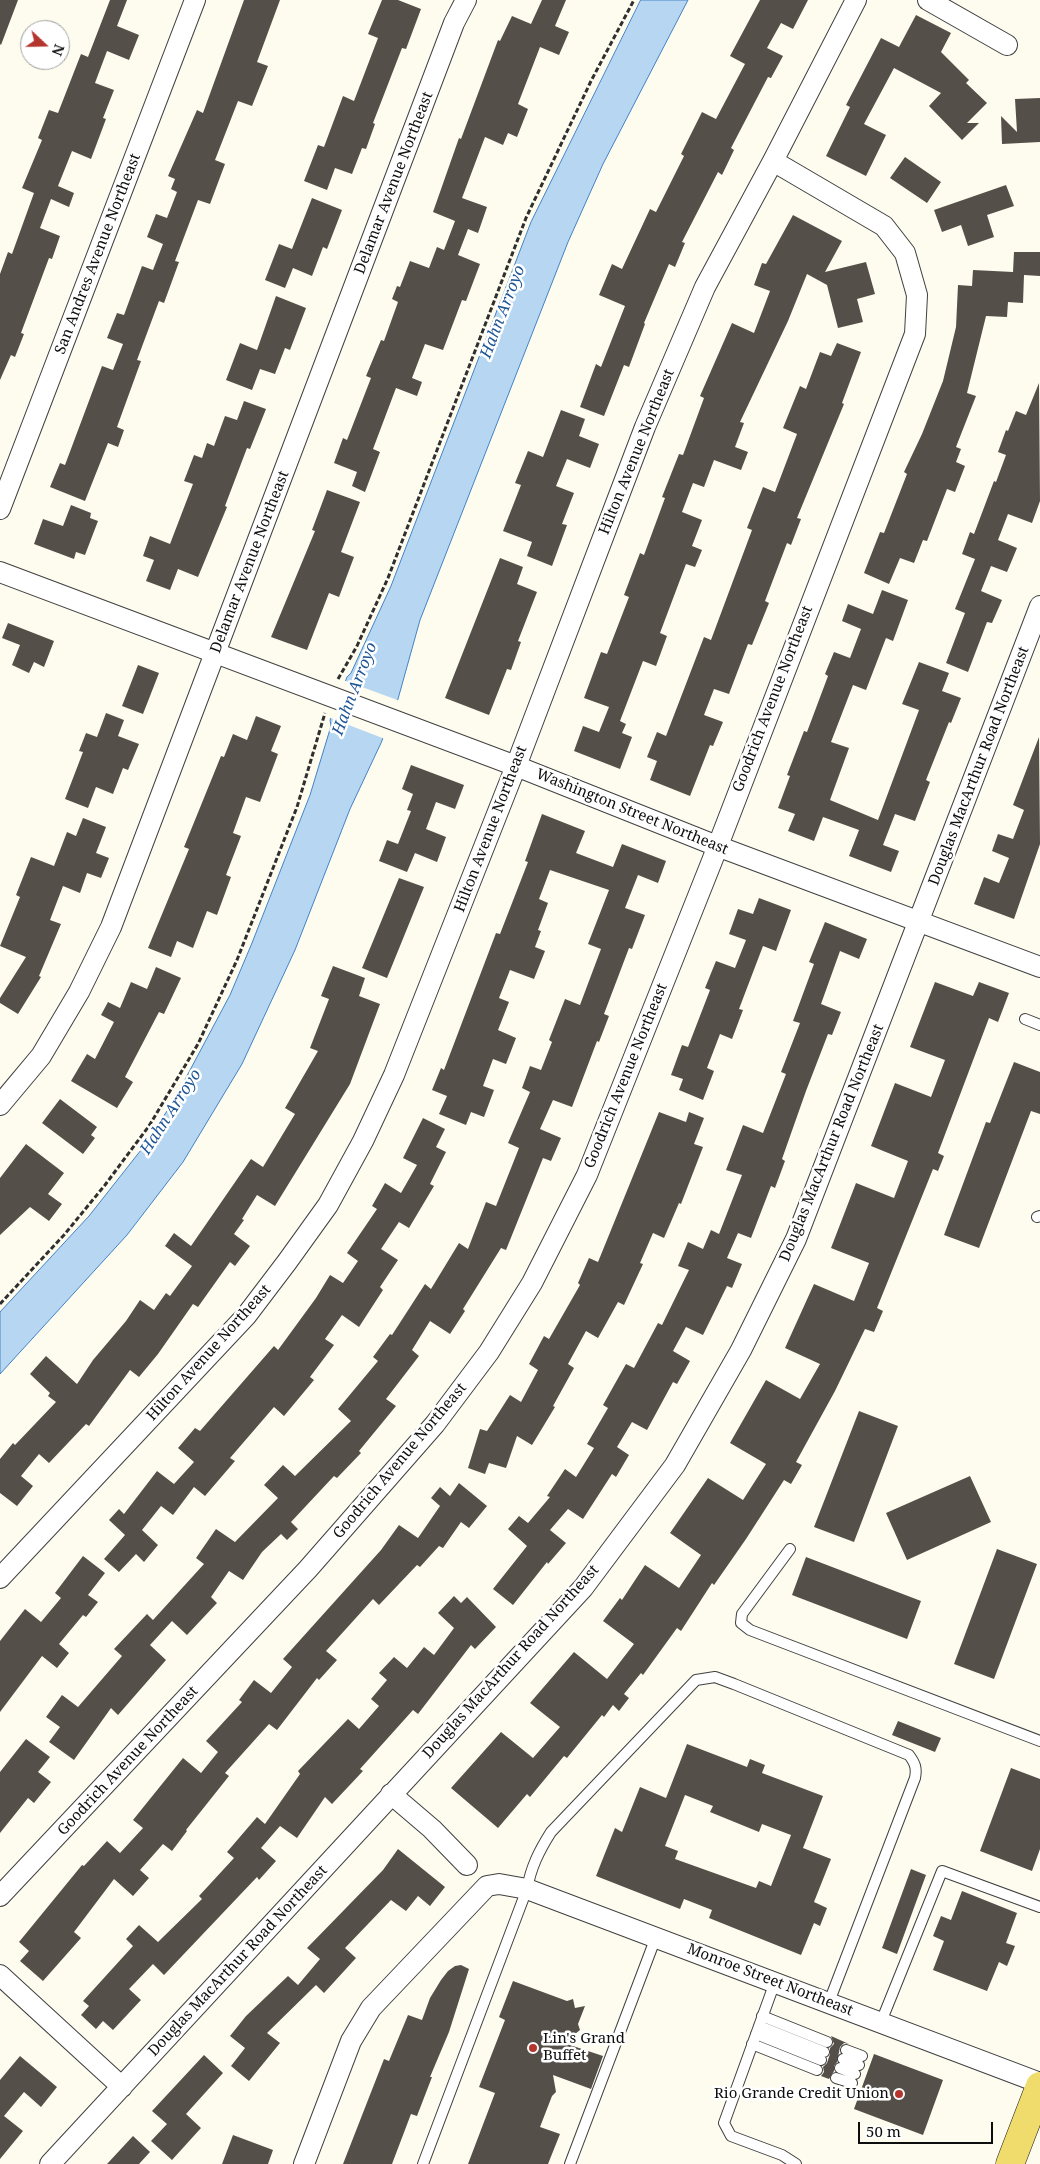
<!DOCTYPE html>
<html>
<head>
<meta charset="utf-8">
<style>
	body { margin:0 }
	#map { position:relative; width:1040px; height:2164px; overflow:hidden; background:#fefcee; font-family:"Noto Serif",serif }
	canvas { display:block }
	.north { position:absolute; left:20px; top:20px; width:50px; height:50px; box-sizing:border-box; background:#fff; border:1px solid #9e9e9e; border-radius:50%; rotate:111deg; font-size:14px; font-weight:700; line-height:20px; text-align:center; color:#0d0d0d }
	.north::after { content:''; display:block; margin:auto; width:18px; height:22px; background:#b4352e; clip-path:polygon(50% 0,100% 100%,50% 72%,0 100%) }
	.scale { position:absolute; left:858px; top:2122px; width:135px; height:22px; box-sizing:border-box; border:2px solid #0d0d0d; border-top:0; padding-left:6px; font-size:15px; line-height:18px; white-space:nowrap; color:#0d0d0d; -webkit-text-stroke:4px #fff; paint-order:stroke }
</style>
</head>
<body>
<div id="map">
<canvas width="1040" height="2164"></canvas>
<div class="north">N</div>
<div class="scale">50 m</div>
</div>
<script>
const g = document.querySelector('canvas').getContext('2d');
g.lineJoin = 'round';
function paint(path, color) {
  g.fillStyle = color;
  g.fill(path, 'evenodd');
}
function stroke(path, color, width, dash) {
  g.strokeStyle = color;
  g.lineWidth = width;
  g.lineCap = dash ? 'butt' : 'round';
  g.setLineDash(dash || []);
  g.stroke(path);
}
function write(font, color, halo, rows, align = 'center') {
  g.font = font + ' "Noto Serif",serif';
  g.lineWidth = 5;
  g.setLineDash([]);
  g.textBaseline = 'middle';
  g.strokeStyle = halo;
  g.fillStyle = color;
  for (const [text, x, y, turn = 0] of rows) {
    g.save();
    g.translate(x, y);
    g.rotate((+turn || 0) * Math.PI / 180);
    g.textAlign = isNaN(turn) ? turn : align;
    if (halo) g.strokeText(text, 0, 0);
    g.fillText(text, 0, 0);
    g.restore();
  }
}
const water = new Path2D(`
	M641,0H688L603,164L568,242L420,620L398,699L381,743L350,809L295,950L242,1064L183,1162L127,1235L0,1374V1312L89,1216L141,1150L173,1102L230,995L252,943L310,795L331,726L330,720L347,677L351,673L391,586L531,222Z`);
paint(water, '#b6d6f2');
stroke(water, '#4283c4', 1);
paint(new Path2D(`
	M343,680L400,701L385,739L328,717Z`), '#fefcee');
paint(new Path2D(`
	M0,0H18L1,45L0,44Z
	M110,0H127L117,26L139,35L129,60L107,51L95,83L114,90L103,118L106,119L91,159L72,151L58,186L74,193L69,207L51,199L40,228L60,236L52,259L49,258L21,333L24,334L15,357L11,355L0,380V274L8,252L12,254L34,193L22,188L42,140L38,138L49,110L58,113L81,54L88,57Z
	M244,0H280L257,62L268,66L252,106L238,101L215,160L225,164L210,204L198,200L175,261L179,262L164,303L159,301L137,360L141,361L117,427L124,430L118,447L108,443L85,501L50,487L60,463L65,465L102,366L113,370L123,344L107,338L117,313L124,315L142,266L153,270L163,244L147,237L156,214L167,218L177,192L171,189L175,179L168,176L197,110L203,113Z
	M382,0H398L421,9L406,49L402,48L373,123L375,124L366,149L362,148L352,174L335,168L327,190L304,181L318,145L324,147L343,96L354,101L378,38L368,34Z
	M542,0H566L555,26L569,32L559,55L540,47L518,104L528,109L517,137L508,133L503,145L485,137L462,198L487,207L478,233L468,229L458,255L480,264L466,301L462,300L443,350L425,344L412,378L422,382L417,396L396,388L373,449L380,452L365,492L352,486L357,472L334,463L343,438L347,440L371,378L366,376L381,340L384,341L398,302L392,299L397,286L400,287L410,261L429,268L437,247L444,250L455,221L433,212L459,138L461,139L498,40L500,41L512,16L531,24Z
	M760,0H808L793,29L781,23L767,48L783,56L771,78L768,77L731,148L734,150L722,175L718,172L682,242L685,243L675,267L669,264L644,323L645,324L629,367L624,365L604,416L580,407L596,364L601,367L625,306L599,295L612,264L622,269L650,209L656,212L684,156L681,154L702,112L716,119L745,64L730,56Z
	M916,15L951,33L941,52L969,80L966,83L987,103L967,123H979L962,140L929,106L941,93L894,68L864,124L886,135L866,176L826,156L850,107L846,105L881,38L899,47Z
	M1040,98V142L1002,144L1001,116L1017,132L1015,99Z
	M905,157L941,182L927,203L890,178Z
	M1006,185L1014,206L987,215L994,237L968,246L961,225L942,232L934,210Z
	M312,198L342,210L327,249L323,247L312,276L293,268L285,288L265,280L279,244L292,249Z
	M793,215L842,241L825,272L866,262L875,294L857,299L863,322L838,328L827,285L807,274L788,321L740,422L744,423L735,447L748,452L741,470L714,460L704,487L693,483L682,512L702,520L692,546L702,550L695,567L686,564L660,633L667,636L656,666L643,661L620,721L626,724L622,733L632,737L620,769L574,751L583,726L599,732L609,707L584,698L601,652L607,654L629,597L624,595L640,553L644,555L665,498L662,497L679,454L683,455L704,398L700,396L732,323L754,333L770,291L754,285L762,263L766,264Z
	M1014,252H1040V276L1024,275L1023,303L1008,302L1007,317L986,316L967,393L976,396L956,447L961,449L956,462L965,466L955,492L947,489L927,541L923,540L914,563L900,558L889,584L864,573L880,532L884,533L907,474L904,472L922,434L943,381L956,327L958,285L972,286L973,270L1013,272Z
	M276,296L306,308L290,350L285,348L275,374L260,369L252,390L226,380L240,343L257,350Z
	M837,343L861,352L842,403L844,404L797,518L801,519L791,545L787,543L765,601L769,603L752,645L748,644L729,694L714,689L704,715L723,722L713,746L710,745L690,796L650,780L657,761L647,757L657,732L666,736L704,637L711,640L752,530L747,528L763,487L775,492L797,434L783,428L800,386L806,389L820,352L831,356Z
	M1039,383L1040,501L1032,523L1008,514L998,540L1017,548L1007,572L991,566L981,591L1002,600L992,623L987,622L968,672L946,663L965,613L955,609L975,559L962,554L970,532L974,534L994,481L996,482L1006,455L998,452L1006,430L1008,431L1016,411L1026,415Z
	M244,401L266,409L250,449L247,448L225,506L227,507L198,577L178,569L170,590L146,581L154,560L143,556L150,536L170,544L193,484L184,481L194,455L202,458L207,443L214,446L225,416L237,420Z
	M561,410L585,419L579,436L599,444L590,468L567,459L556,486L574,493L562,524L567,525L552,566L527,556L532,542L503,531L521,485L515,483L528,451L543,457Z
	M327,490L360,502L341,552L354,557L339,597L329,593L307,650L271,637L315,531L312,530Z
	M71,505L91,513L90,518L98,521L85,555L76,552L74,559L34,544L43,519L63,526Z
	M500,558L523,567L517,584L537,592L518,641L521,642L511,670L507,669L489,715L445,698Z
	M882,590L908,600L893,641L886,638L866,690L853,685L831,742L849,748L830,800L878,820L919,710L902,704L919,662L949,673L942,691L961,698L951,723L949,722L926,780L930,782L915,821L895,814L883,845L899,851L891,872L849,856L859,830L823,817L814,841L788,831L795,814L778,808L790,776L787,775L804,731L807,732L828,676L825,674L834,652L850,658L861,629L842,621L848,604L873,614Z
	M8,623L54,641L44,667L34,662L29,673L12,665L20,645L2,638Z
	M138,665L159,673L143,714L122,706Z
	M106,713L124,720L118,736L139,744L128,770L123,768L113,794L96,787L88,808L65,799L83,752L79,751L86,733L97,737Z
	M256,716L281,726L271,751L278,754L260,802L246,797L233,833L241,836L226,875L231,877L217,915L207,911L193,948L177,941L171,957L148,948L189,849L184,847L221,756L224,757L233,734L247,740Z
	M1039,737L1040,844L1014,919L974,904L984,877L999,883L1009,858L992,851L998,834L1013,839L1024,810L1013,805Z
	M411,765L464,785L455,809L436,802L426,829L446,837L437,862L415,853L407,872L379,861L387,840L398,844L411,811L407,810L413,794L402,789Z
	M542,814L585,831L576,853L613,867L622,844L666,861L658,883L638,875L625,908L645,915L632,949L629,948L604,1014L609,1016L599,1042L597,1041L572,1107L553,1100L540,1129L561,1138L551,1161L543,1158L506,1250L501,1248L463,1309L465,1311L450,1334L430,1321L412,1350L419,1356L386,1399L396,1406L359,1451L361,1453L337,1478L334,1476L291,1522L298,1529L287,1540L281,1534L262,1552L243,1580L229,1571L211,1597L217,1603L187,1635L172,1621L150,1645L166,1660L118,1715L111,1708L74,1760L49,1742L60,1727L46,1717L62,1695L78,1707L122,1656L114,1649L147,1614L153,1620L204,1564L196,1558L216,1529L235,1542L278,1498L264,1485L283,1465L295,1476L351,1421L338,1409L378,1361L373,1357L390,1334L392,1335L425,1284L431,1289L459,1243L468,1249L486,1202L496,1206L519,1148L508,1143L530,1092L522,1088L530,1066L541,1070L552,1042L549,1040L565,999L580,1005L601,949L588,944L609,890L550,870L539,899L548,903L538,930L541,931L535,947L545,951L534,979L510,970L499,998L509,1002L498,1030L516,1038L506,1064L493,1059L483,1086L494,1090L484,1117L471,1112L466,1125L439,1114L447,1096L432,1090L441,1068L444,1070L496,933L500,934L528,862L525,861Z
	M83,818L106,827L96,853L109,858L101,878L87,873L80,893L63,886L50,920L61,924L39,976L41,977L18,1014L0,1003V998L26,957L0,946L20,897L16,895L31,857L54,866L67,832L76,836Z
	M399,878L424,887L387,978L362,968Z
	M759,898L791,910L776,951L763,946L739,1009L743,1010L732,1039L720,1034L707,1068L714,1071L703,1100L679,1090L683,1079L671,1075L682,1045L688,1047L710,990L705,988L716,961L735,968L746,940L729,934L738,909L753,914Z
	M825,922L867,939L859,959L840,951L821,1004L841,1012L832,1035L828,1034L806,1091L782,1159L785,1161L775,1188L771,1186L751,1238L738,1233L727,1258L742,1264L732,1288L727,1286L703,1335L686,1327L673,1351L690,1361L677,1384L673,1382L647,1430L632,1422L617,1447L629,1455L616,1477L612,1474L583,1519L568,1509L550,1530L566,1543L548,1564L547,1562L513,1605L493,1589L527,1546L508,1529L519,1516L528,1523L550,1497L547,1496L565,1469L576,1477L594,1448L587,1444L608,1408L603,1405L626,1364L634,1368L658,1323L662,1325L689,1270L678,1266L688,1242L703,1249L711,1230L719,1234L742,1175L726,1170L743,1125L763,1133L786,1074L781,1072L800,1023L793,1021L814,964L809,962Z
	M333,966L365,978L359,996L380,1004L350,1084L275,1206L257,1195L242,1219L244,1220L234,1234L250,1246L235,1266L230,1262L198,1307L193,1304L158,1354L139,1377L130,1370L89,1426L86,1424L49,1463L39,1454L21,1476L33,1486L17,1506L0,1493V1459L13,1443L15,1445L56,1402L48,1396L50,1393L30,1374L46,1356L77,1384L93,1360L126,1321L140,1300L154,1310L166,1293L170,1296L192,1266L165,1246L174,1233L191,1246L251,1159L263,1167L295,1114L285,1108L318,1051L310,1048L329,999L321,996Z
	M156,967L181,978L164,1014L159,1012L125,1077L133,1082L117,1108L71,1081L87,1054L95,1059L114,1022L101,1015L108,1002L120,1008L131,982L147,989Z
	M935,982L973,996L979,982L1009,993L998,1022L989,1018L938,1153L944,1156L938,1171L933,1169L877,1308L883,1311L874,1332L865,1329L835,1391L796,1462L802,1465L791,1484L784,1480L746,1539L714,1585L712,1583L681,1631L677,1628L643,1675L641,1673L624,1694L629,1698L619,1711L613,1705L604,1717L602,1715L567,1758L564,1756L530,1797L527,1794L498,1828L451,1788L501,1732L533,1758L560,1727L530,1703L574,1652L607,1679L634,1644L603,1621L620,1598L622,1600L645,1565L679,1588L701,1555L670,1533L708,1478L743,1500L766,1464L730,1443L766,1380L800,1399L820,1364L785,1348L814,1284L854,1301L869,1263L831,1248L856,1183L894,1198L908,1161L871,1146L895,1083L931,1097L945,1060L910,1047Z
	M1014,1062L1040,1072V1114L1031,1111L979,1248L944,1235L986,1122L990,1123Z
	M60,1099L97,1127L91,1135L95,1138L83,1154L42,1123Z
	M659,1112L686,1122L689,1112L704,1118L694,1144L703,1147L681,1204L679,1203L664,1238L653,1233L640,1263L643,1264L624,1305L618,1302L598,1338L586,1331L568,1364L574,1368L553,1406L555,1407L532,1445L517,1436L506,1468L489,1463L485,1474L468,1468L480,1429L487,1431L510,1395L521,1402L538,1370L529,1364L544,1336L549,1339L580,1285L578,1283L589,1258L598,1262Z
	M423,1118L445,1129L436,1147L446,1152L430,1184L434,1186L409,1228L399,1222L381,1249L398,1260L380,1287L383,1290L359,1327L342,1315L325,1339L334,1345L310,1377L314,1380L284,1416L274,1407L230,1458L235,1461L205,1496L194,1487L173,1515L161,1506L142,1530L158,1545L144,1562L136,1554L119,1572L104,1559L125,1535L109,1520L119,1509L124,1514L157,1471L174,1484L194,1462L178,1448L195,1428L200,1431L274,1346L278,1350L316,1298L330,1275L343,1283L358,1261L347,1253L377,1209L372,1206L385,1183L401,1193L417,1165L403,1158Z
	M26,1144L64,1173L48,1194L62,1204L49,1221L30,1207L0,1235V1178Z
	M859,1411L898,1426L854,1542L814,1527Z
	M970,1476L991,1522L907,1560L886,1513Z
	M459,1483L487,1506L469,1528L461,1522L443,1548L439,1546L420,1567L417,1565L379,1605L373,1599L326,1651L337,1660L319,1680L317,1678L277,1730L269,1724L225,1773L229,1776L186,1830L187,1831L172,1851L163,1844L140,1870L149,1878L133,1896L114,1879L74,1932L81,1938L43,1981L20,1961L29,1951L19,1942L82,1865L84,1866L107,1841L120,1853L143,1828L133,1820L183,1758L201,1773L218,1752L206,1741L242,1702L239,1700L254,1680L271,1693L292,1667L283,1659L381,1550L399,1525L418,1538L440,1506L431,1498L440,1487L450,1496Z
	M997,1549L1037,1564L994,1679L954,1664Z
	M83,1556L105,1573L88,1595L98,1602L86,1617L83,1615L59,1644L69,1653L57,1668L42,1656L0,1712V1641L25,1609L41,1622L61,1598L55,1593Z
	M806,1557L921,1601L907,1639L792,1595Z
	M454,1596L461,1603L467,1597L496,1627L475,1649L471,1645L418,1714L413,1710L360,1769L363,1771L332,1804L325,1797L297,1838L280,1826L261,1848L276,1861L259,1880L257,1877L164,1975L153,1964L129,1989L141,2000L113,2030L103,2021L96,2029L81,2015L89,2006L83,2001L133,1946L126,1939L139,1925L158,1942L202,1899L199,1896L234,1858L227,1852L257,1817L265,1824L300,1774L298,1771L348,1719L359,1729L379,1706L371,1699L387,1680L379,1673L394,1657L407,1668L424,1647L434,1655L454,1628L438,1613Z
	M898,1721L941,1738L935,1752L892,1735Z
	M26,1739L50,1757L38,1772L51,1782L34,1803L28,1798L0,1833V1772Z
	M687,1744L747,1767L750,1759L765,1765L762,1773L823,1796L803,1848L831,1859L814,1902L827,1908L820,1926L814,1923L801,1955L709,1918L712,1910L684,1899L680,1909L596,1876L615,1828L622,1832L640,1787L666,1798ZM685,1795L713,1806L710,1812L759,1832L762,1824L791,1835L771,1886L759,1881L756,1888L675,1859L678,1851L665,1846Z
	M1011,1768L1040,1779V1849L1032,1871L980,1851Z
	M398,1849L445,1887L430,1906L418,1896L406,1911L391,1900L345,1948L356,1958L324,1993L316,1985L267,2033L280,2043L249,2081L231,2066L245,2048L230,2036L246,2016L288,1976L298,1985L320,1959L307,1948L383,1870Z
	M911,1869L926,1875L897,1954L882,1948Z
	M962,1891L1017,1913L1006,1943L1015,1946L1007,1966L999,1962L987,1991L933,1970L944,1941L933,1936L941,1916L951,1920Z
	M461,1965L469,1969L449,2032L430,2077H432L417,2116L411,2114L392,2164H343L384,2059L389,2061L408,2015L422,2020L430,1998L441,1980L448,1971L455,1966Z
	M513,1981L567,2001L573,1999L575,2008L585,2006L578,2024L580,2030L564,2043L603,2056L591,2089L553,2075L556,2092L552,2096L540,2127L560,2134L548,2164H468L495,2093L479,2087L505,2020L499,2017Z
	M831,2036L849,2044L844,2043L840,2047L837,2062L834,2066V2071L829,2079L821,2076L824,2072L823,2067L827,2063L830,2054V2048L834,2044Z
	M874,2054L943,2080L923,2135L854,2109Z
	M204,2055L223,2073L186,2114L201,2128L172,2160L151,2141L167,2124L152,2111Z
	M20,2056L57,2087L41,2107L24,2092L4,2116L23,2131L0,2159V2080Z
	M233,2135L273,2150L268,2164H222Z
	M133,2136L150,2152L139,2164H107Z`), '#554f4a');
const service = new Path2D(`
	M1025,1019L1040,1025
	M1037,1217L1040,1216
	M790,1549L742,1614L741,1623L750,1630L1040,1741
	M775,1982L724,2123L731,2136L782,2155L796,2164
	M762,2016L827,2042
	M881,2022L942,1871L1040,1907
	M759,2026L824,2052
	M756,2034L821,2060
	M752,2044L817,2070
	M846,2050L862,2056
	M843,2059L859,2065
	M840,2068L855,2074
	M836,2078L852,2083
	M423,2164L527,1889C531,1867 539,1851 551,1832L696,1680L715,1677L734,1684L909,1755C915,1763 917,1768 915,1778L829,2002
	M570,2164L656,1937`);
const minor = new Path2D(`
	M928,0L1007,45
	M0,509L195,0
	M0,572L516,766L717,846L1040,967
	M0,1105L41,1056L79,992L111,927L454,23L466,0
	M0,1578L246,1316L287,1262L328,1205L363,1141L394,1075L516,766L645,427L705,287L773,161L856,0
	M391,1794L432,1829L467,1865
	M0,1896L308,1569L435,1424L489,1352L532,1283L587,1175L712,861L915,334L917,295L905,253L884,226L773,161
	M0,1975L122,2087
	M50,2164L583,1588L675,1465L741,1350L796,1239L1040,606
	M304,2164L351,2041L371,2008L487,1886L499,1884L527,1889L1040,2083`);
const primary = new Path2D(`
	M1010,2164L1040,2086`);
stroke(service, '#404040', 12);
stroke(minor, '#404040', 22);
stroke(primary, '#1e1e1e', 29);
stroke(new Path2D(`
	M338,679L357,646L388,578L526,218L591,81L634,0
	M0,1304L64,1235L105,1185L149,1126L198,1044L237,960L297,807L325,713`), '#2f2f2f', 3, [5, 2.5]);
stroke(service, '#fff', 10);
stroke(minor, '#fff', 20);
stroke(primary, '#efdc6d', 28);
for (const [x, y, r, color] of [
	[533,2048,5,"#b4352e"],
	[899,2094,5,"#b4352e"]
]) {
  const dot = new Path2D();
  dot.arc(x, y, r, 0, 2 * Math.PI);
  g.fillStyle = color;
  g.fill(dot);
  stroke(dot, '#fff', 2);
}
write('15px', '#0d0d0d', '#fff', [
	["Delamar Avenue Northeast",394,183,-69],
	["San Andres Avenue Northeast",98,254,-69],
	["Hilton Avenue Northeast",637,452,-68],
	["Delamar Avenue Northeast",250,562,-69],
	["Goodrich Avenue Northeast",773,699,-69],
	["Douglas MacArthur Road Northeast",979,766,-69],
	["Washington Street Northeast",632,812,22],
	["Hilton Avenue Northeast",491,829,-69],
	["Goodrich Avenue Northeast",626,1076,-68],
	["Douglas MacArthur Road Northeast",832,1143,-68],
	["Hilton Avenue Northeast",209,1353,-48],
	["Goodrich Avenue Northeast",400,1461,-50],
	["Douglas MacArthur Road Northeast",511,1662,-48],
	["Goodrich Avenue Northeast",128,1761,-47],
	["Douglas MacArthur Road Northeast",238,1961,-47],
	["Monroe Street Northeast",770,1980,21]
]);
write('15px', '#0d0d0d', '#fff', [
	["Lin's Grand",543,2039],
	["Buffet",543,2056],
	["Rio Grande Credit Union",889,2094,"right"]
], 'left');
write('italic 16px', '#1f5696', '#fff', [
	["Hahn Arroyo",503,312,-69],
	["Hahn Arroyo",355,689,-69],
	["Hahn Arroyo",171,1112,-57]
]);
</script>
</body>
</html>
